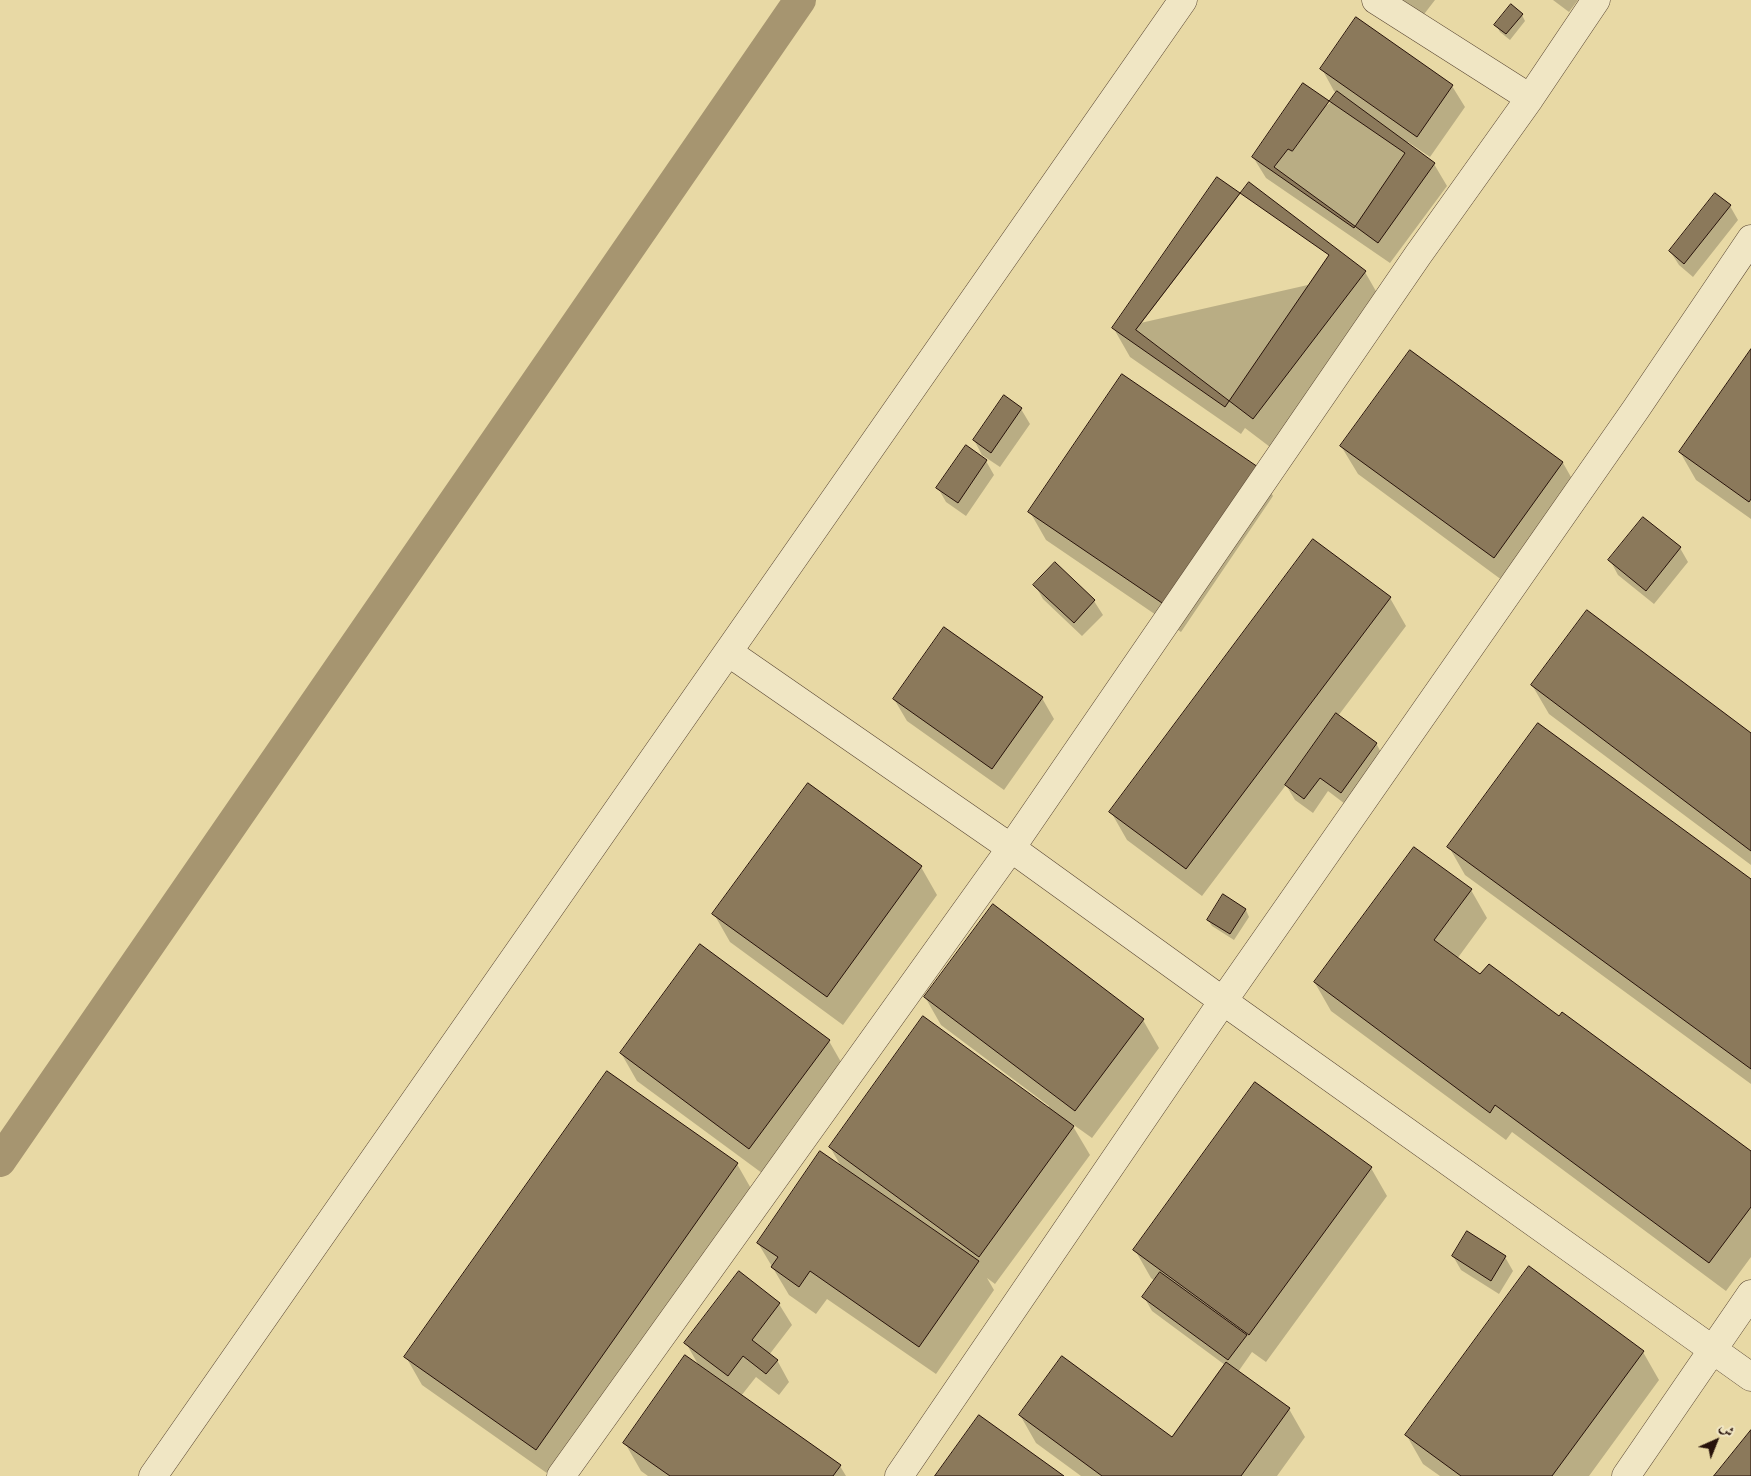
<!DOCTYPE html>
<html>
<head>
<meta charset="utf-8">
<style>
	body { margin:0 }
	#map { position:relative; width:1751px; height:1476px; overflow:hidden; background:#e8d9a5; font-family:"IM FELL DW Pica",Amiri,serif }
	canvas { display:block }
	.north { position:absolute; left:1691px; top:1416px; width:50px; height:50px; -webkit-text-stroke:4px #f0e6c4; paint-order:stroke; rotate:44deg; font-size:14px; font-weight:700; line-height:20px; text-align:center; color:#27120a }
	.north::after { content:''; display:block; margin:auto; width:18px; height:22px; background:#27120a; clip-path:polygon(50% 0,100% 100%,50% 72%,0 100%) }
</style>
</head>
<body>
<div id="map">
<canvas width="1751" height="1476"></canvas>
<div class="north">ش</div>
</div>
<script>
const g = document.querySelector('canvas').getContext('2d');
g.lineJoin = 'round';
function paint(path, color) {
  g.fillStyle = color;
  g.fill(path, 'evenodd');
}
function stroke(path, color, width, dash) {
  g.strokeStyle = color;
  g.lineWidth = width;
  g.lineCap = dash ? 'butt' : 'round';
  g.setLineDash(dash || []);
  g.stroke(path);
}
paint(new Path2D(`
	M1389,0H1435L1418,22Z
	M1553,0H1578L1569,12Z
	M1522,15L1525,21L1510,40L1500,32L1496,25Z
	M1322,69L1452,86L1465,107L1430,157L1408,142L1407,144L1434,164L1447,186L1390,263L1266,178L1253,157L1330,103L1337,93L1334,91Z
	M1730,206L1738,220L1693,277L1679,265L1670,251Z
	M1365,272L1381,300L1270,447L1245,428L1241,434L1130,357L1114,329Z
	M1751,351V519L1696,480L1680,452Z
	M1410,352L1563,463L1579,491L1510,586L1358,474L1341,446Z
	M1004,397L1021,409L1030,424L1000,467L982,455L974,440Z
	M986,461L994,475L966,516L946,502L938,488Z
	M1257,468L1273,496L1181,632L1046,540L1030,512Z
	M1680,548L1688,562L1654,604L1618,575L1610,560Z
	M1055,564L1094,601L1103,615L1082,636L1043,599L1035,585Z
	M1390,598L1406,626L1338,716L1376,743L1384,758L1349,807L1328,791L1313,813L1295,800L1286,785L1202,896L1127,840L1111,812Z
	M1532,685L1751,734V865L1549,714Z
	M1042,698L1054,719L1004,790L907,721L894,699Z
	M1449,847L1751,881V1084L1465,875Z
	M921,867L937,895L843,1025L730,942L714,914Z
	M1471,890L1487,918L1457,959L1481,976L1559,1018L1751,1153V1257L1726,1291L1512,1132L1506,1140L1331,1011L1315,983Z
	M1224,896L1246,910L1249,917L1234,940L1212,926L1208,920Z
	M925,997L1143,1020L1159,1048L1092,1138L1071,1123L1090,1155L995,1284L987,1278L994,1290L936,1374L827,1299L816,1314L789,1295L758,1243L842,1168L830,1147L1048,1108L1049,1106L941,1025Z
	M829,1041L845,1069L766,1176L637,1081L621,1053Z
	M737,1164L753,1192L551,1476L422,1385L406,1357Z
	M1371,1168L1387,1196L1266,1362L1252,1352L1238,1372L1289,1409L1305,1437L1277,1476H1081L1036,1443L1020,1415L1172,1438L1225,1365L1152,1311L1144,1297L1155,1281L1151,1278L1135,1250Z
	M1453,1256L1505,1257L1513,1271L1499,1294L1461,1270Z
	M779,1304L792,1325L769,1355L777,1360L789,1382L779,1395L756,1377L741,1396L840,1466L846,1476H648L641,1471L625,1443L699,1366L686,1343Z
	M1643,1352L1659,1380L1589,1476H1440L1423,1464L1407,1436Z`), '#0003');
stroke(new Path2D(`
	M0,1161L800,0`), '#a69570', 32);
const building = new Path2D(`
	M1511,4L1523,14L1506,34L1494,25Z
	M1356,17L1453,85L1417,137L1320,69Z
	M1303,83L1405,153L1354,228L1252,157Z
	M1337,91L1435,163L1378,243L1274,167L1288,149L1292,151Z
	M1217,177L1329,255L1225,407L1112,328Z
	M1249,182L1366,271L1253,419L1136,330Z
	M1715,193L1731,205L1684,264L1669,251Z
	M1751,349V499L1749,502L1679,452Z
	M1410,350L1563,462L1494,558L1340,446Z
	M1122,374L1258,467L1165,605L1028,512Z
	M1004,395L1022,408L991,453L973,440Z
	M966,445L987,460L958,503L936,488Z
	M1643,517L1681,547L1646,591L1608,560Z
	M1313,539L1391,597L1186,869L1109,812Z
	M1055,562L1095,600L1074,623L1033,585Z
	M1587,610L1751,733V851L1531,685Z
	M944,627L1043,697L992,769L893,699Z
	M1336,713L1377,743L1341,793L1320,778L1304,799L1285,785Z
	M1538,723L1751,879V1069L1447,847Z
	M808,783L922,866L827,997L712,914Z
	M1414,847L1472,889L1434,940L1480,974L1489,964L1559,1016L1562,1012L1751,1151V1207L1709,1263L1495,1105L1490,1113L1314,982Z
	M1223,894L1246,909L1230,934L1207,920Z
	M993,904L1144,1019L1075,1111L924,997Z
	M700,944L830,1040L749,1149L620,1053Z
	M923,1016L1074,1126L979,1257L829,1147Z
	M607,1071L738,1163L536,1450L404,1357Z
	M1255,1082L1372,1167L1249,1335L1133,1250Z
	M820,1151L979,1261L919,1347L810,1271L799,1287L771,1267L778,1257L757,1243Z
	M1467,1231L1506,1256L1491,1281L1452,1256Z
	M1529,1266L1644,1351L1552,1476H1461L1405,1435Z
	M739,1271L780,1303L752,1340L778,1360L766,1374L743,1356L728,1376L684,1343Z
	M1160,1272L1247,1335L1228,1360L1142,1297Z
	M685,1355L841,1465L833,1476H670L623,1443Z
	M1062,1356L1172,1437L1226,1362L1290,1408L1241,1476H1102L1019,1415Z
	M979,1415L1064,1476H935Z
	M1751,1430V1476H1714Z`);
paint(building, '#8b795b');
stroke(building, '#27120a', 1);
const street = new Path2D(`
	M1376,0L1530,98
	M728,652L1011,848L1223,1001L1751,1377
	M153,1476L1183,0
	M561,1476L1011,848L1418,255L1530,98L1596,0
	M899,1476L1223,1001L1636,409L1751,239
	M1626,1476L1751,1294`);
stroke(street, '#574431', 29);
stroke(street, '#f0e6c4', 28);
</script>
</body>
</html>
